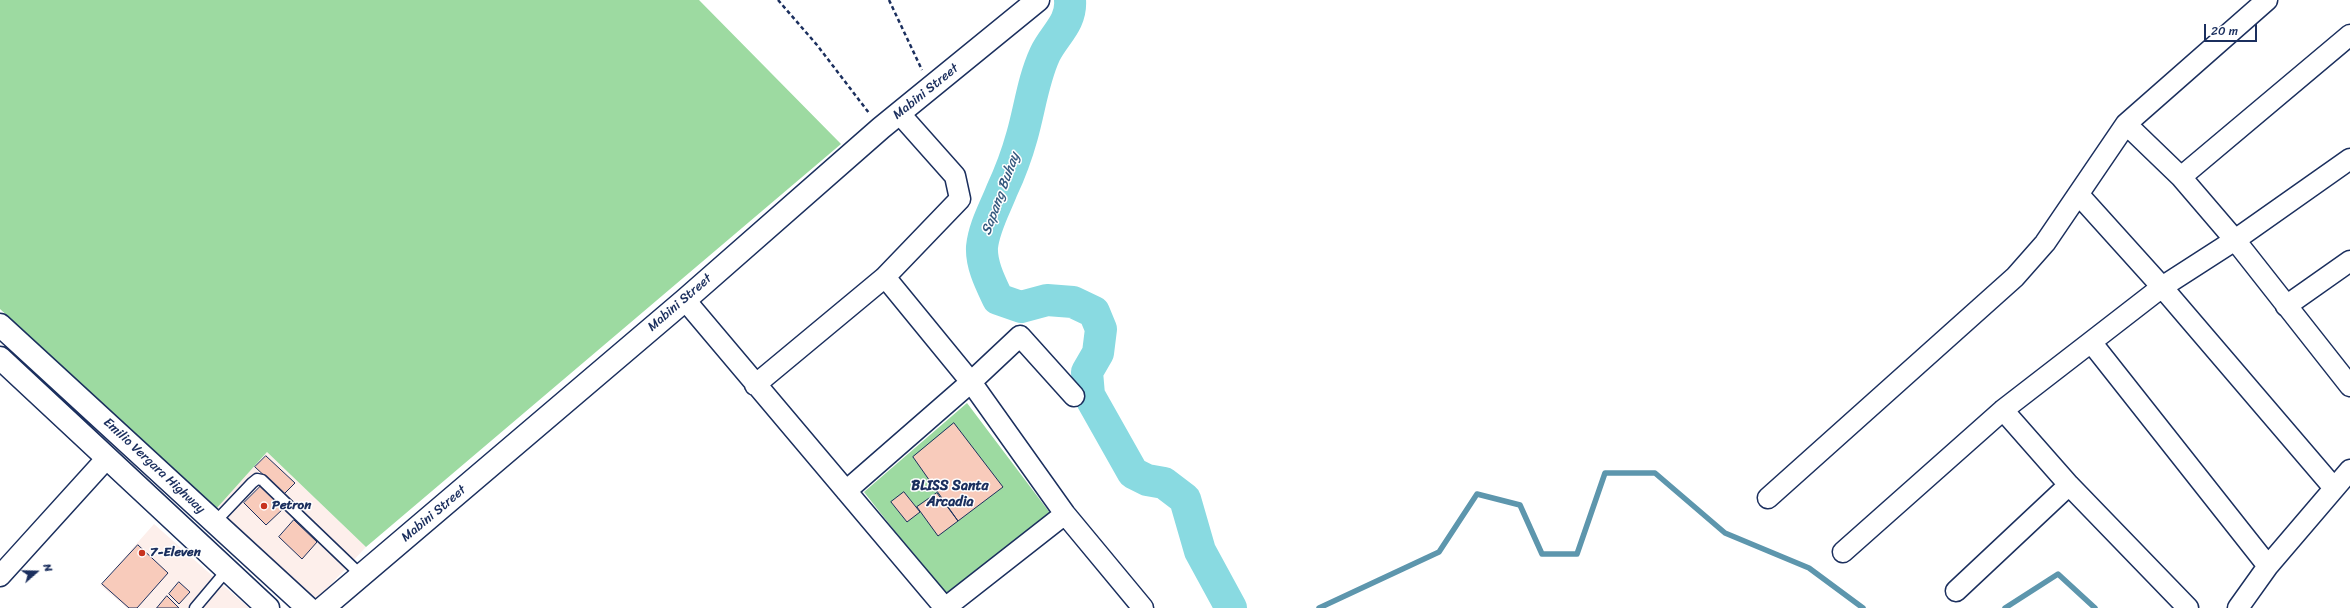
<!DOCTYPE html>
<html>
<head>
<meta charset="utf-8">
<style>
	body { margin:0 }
	#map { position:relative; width:2350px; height:608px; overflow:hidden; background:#fff; font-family:Sriracha,sans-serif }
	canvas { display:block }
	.north { position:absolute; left:16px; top:552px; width:40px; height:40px; -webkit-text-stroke:3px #fff; paint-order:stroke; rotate:70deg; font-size:11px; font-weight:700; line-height:16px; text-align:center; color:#1b2f5e }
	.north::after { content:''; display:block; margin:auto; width:14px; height:18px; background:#1b2f5e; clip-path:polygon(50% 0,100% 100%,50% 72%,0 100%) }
	.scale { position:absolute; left:2204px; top:24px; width:53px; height:18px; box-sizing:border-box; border:2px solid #1b2f5e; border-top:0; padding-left:5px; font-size:12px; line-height:14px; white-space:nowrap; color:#1b2f5e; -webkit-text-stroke:3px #fff; paint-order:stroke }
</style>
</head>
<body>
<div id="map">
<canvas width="2350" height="608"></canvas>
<div class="north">N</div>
<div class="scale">20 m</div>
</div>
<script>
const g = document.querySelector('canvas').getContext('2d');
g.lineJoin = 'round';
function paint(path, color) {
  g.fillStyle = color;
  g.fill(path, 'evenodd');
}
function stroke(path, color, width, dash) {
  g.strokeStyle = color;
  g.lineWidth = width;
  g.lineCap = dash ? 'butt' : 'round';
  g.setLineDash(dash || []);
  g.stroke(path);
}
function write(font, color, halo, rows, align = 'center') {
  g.font = font + ' Sriracha,sans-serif';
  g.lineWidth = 3;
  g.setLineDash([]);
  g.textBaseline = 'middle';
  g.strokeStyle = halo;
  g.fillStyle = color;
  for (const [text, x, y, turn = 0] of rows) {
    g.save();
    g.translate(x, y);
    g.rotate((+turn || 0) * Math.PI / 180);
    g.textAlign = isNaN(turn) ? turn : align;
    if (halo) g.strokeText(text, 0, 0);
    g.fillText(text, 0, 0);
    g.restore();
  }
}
paint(new Path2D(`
	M267,452L366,547L317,599L216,509Z
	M154,524L216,579L249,608H127L100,585Z`), '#fdefeb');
paint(new Path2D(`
	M0,0H699L841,144L366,547L267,452L216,509L0,309Z
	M967,403L1050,513L946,596L864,492Z`), '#9ddaa1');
stroke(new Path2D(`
	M1319,608L1439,552L1477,494L1520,505L1542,554H1577L1605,473H1655L1725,533L1809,568L1863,608
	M2005,608L2058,574L2095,608`), '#5d96ad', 5.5);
stroke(new Path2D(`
	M1070,0C1072,23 1054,35 1045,54C1033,80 1030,108 1022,136C1017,154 1010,173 1002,190C995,208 984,227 982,247C981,265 991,284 998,299L1021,307L1047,300L1073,302L1094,312L1101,329L1098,353L1087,372L1089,395L1133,473L1147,480L1164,483L1185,499L1200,551L1231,608`), '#89dae1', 32);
const building = new Path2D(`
	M954,423L1003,487L958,521L913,457Z
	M266,456L295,483L284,494L255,467Z
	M261,486L284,508L266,525L244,503Z
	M904,492L920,512L907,522L891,502Z
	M937,493L958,521L938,536L917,507Z
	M294,520L317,542L302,559L279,537Z
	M138,545L168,573L137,608H129L102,584Z
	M179,582L190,592L179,604L169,594Z
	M167,596L179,608H157Z`);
paint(building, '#f8cbbb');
stroke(building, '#1b2f5e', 1);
const lane = new Path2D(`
	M215,522L252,483L257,479L262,480L361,575
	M195,608L227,570`);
const street = new Path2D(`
	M2126,124L2181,177L2235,240L2350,386
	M2181,177L2350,35
	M2079,195L2162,287L2334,488
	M885,277L971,382L1065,514L1143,608
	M685,300L945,608
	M2286,306L2350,261
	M2091,342L2268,566
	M755,385L885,277L960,199L955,176L899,113
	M2003,410L2069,485L2188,608
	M846,491L971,382L1020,336L1074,396
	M1768,498L2015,277L2045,243L2126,124L2267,0
	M1843,552L2003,410L2091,342L2162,287L2235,240L2350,159
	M0,576L107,458
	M1956,591L2069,485
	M945,608L1065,514
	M2238,608L2268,566L2350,470`);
const secondary = new Path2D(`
	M323,608L685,300L881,128L1038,0`);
const highway = new Path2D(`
	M0,325L308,608
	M0,358L268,608`);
stroke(lane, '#1b2f5e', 13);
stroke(street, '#1b2f5e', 23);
stroke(secondary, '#1b2f5e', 25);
stroke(highway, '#1b2f5e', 25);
stroke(new Path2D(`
	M778,0L817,45L869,113
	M889,0L922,70`), '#1b2f5e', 2.5, [4, 3]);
stroke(lane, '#fff', 10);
stroke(street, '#fff', 20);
stroke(secondary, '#fff', 22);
stroke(highway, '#fff', 22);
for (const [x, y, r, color] of [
	[264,506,4,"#c8321e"],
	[142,553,4,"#c8321e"]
]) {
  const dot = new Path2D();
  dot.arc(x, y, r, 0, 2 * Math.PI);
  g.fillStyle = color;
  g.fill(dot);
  stroke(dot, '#fff', 1.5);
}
write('13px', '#1b2f5e', '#fff', [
	["Mabini Street",926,92,-39],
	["Mabini Street",680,303,-41],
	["Emilio Vergara Highway",154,466,43],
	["Mabini Street",434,514,-40]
]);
write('bold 13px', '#1b2f5e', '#fff', [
	["Petron",272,506],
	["7-Eleven",150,553]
], 'left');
write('italic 14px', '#365a7f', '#fff', [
	["Sapang Buhay",1001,194,-70]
]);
write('bold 14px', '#1b2f5e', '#fff', [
	["BLISS Santa",950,486],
	["Arcadia",950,502]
]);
</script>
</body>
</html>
